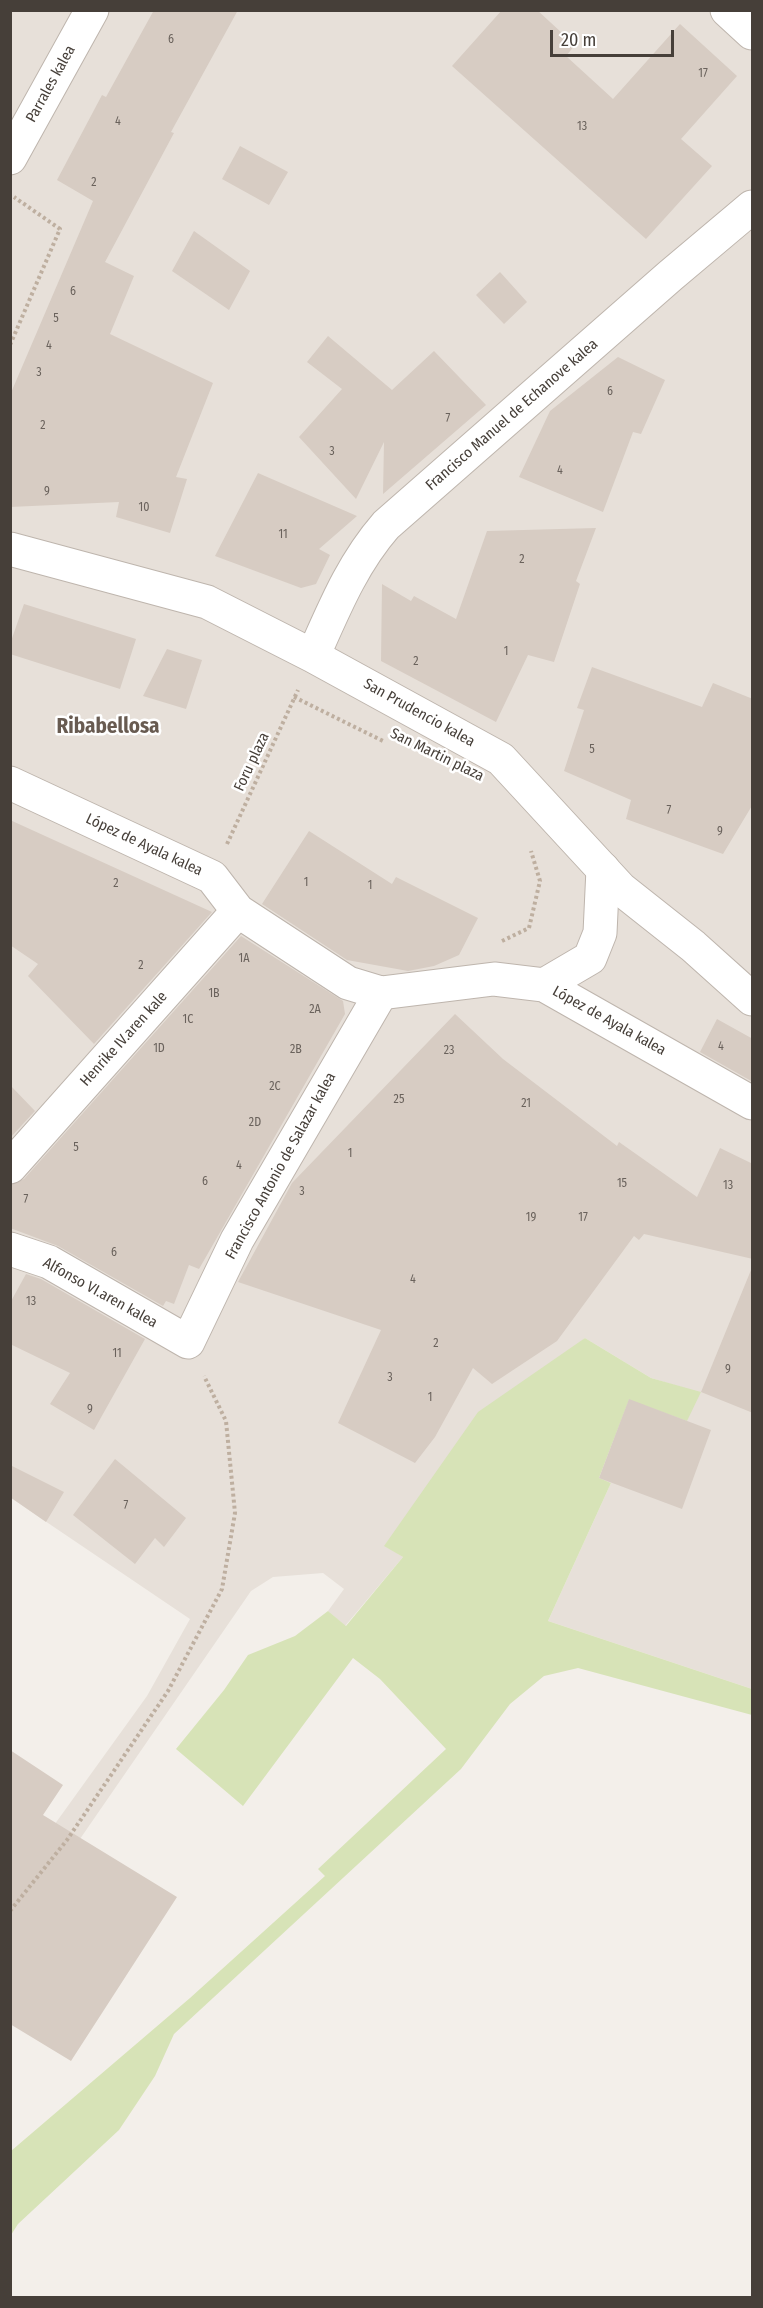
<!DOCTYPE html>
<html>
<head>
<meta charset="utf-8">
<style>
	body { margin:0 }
	#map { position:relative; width:763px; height:2308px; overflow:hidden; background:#f3efea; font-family:"Fira Sans Condensed",sans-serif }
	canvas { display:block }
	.frame { position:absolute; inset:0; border:12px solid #463f39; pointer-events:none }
	.scale { position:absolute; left:550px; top:30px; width:124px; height:27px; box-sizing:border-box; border:3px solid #463f39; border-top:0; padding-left:8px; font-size:18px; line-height:21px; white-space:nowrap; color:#463f39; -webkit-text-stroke:4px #fff; paint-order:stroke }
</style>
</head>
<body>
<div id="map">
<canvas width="763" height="2308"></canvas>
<div class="frame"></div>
<div class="scale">20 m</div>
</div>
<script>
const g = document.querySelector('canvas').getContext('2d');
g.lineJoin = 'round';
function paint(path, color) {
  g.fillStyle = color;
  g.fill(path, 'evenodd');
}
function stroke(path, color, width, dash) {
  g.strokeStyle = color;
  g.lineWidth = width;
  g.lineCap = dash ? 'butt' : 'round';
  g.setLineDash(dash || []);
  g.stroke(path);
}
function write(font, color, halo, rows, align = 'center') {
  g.font = font + ' "Fira Sans Condensed",sans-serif';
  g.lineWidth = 5;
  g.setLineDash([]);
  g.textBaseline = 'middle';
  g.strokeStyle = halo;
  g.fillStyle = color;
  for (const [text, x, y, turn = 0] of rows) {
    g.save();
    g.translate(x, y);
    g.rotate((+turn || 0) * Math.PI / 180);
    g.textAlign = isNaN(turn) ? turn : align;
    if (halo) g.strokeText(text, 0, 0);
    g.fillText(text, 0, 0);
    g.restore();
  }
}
paint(new Path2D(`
	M11,11H752V1689L548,1621L611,1483L599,1479L629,1399L701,1393L651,1378L585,1338L385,1545L403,1557L345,1626L328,1611L344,1589L323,1573L273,1577L251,1591L11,1939V1885L147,1696L190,1619L11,1498Z`), '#e7e0d9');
paint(new Path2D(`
	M585,1338L651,1378L701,1392L687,1421L629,1400L599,1478L611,1483L548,1621L752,1689V1715L578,1668L544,1676L510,1704L461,1769L174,2034L155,2076L119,2130L18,2224L11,2235V2151L190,1998L325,1876L318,1869L446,1749L380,1679L353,1658L243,1806L176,1749L224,1690L248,1655L295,1636L328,1611L346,1626L403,1557L384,1546L478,1412Z`), '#d7e3b7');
paint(new Path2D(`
	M154,10H238L171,132L174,133L105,262L134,276L110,334L213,383L176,477L187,479L170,533L116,517L119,502L10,507V395L93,201L57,180L102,95L106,97Z
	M502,10H537L575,45L566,56L613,99L680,24L737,76L681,139L712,166L646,239L452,66Z
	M240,146L288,172L269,205L222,179Z
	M194,231L250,271L229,310L172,271Z
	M500,272L527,302L504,324L476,295Z
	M328,336L392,390L434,351L486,405L383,494L384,442L356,499L299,437L342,389L307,362Z
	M618,357L665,380L641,434L633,432L603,512L519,477L550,411Z
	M258,473L357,516L319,549L330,555L316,584L301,588L215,556Z
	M596,528L576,581L580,584L554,662L528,655L496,722L381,661L382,584L411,601L414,596L456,619L487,531Z
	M24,604L136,639L120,689L10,654V644Z
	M167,649L202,660L186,709L143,696Z
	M592,667L702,707L713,683L753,699V804L723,854L626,819L631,800L564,771L584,710L577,708Z
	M10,820L212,912L94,1044L28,976L38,964L10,945Z
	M309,831L392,884L396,877L478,918L459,955L434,966L408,971L347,960L262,904Z
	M241,936L343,1001L345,1014L199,1269L189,1265L174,1304L166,1301L163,1306L58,1246L10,1228V1185L24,1179Z
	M455,1014L503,1059L617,1146L619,1142L697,1197L720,1148L753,1164V1259L644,1234L639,1240L634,1236L557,1341L492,1384L473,1368L435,1437L415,1463L338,1423L381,1330L238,1282L292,1183Z
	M717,1019L753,1039V1082L700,1052Z
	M10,1085L35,1111L10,1138Z
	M751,1270H753V1413L701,1392Z
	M26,1274L41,1279L145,1339L94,1430L50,1404L70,1373L10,1344V1303Z
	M629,1399L711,1430L682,1509L599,1478Z
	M115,1459L186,1518L164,1547L155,1538L135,1564L73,1515Z
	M10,1465L64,1492L46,1522L10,1497Z
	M10,1750L63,1785L43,1815L177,1897L71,2061L10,2024Z`), '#d7ccc3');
const minor = new Path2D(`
	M727,10L752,33
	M10,158L92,10
	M544,985L590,958L600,933L603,869
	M10,1167L238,911
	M10,1249L49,1262L188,1342L237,1240L381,993`);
const tertiary = new Path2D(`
	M10,549L207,602L313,656L501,759L621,889L693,946L752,999
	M313,656C334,609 352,564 386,525L670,276L752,207
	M10,783L212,877L238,911L348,983L381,993L494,979L544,985L752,1103`);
stroke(minor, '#beb5ad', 35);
stroke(tertiary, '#beb5ad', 35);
stroke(new Path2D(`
	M10,345L60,229L14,197
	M294,697L385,742
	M227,844L298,690
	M502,941L529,928L540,881L531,851
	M10,1911L67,1840L168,1691L222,1589L235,1513L226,1421L204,1376`), '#beafa0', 4, [3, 3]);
stroke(minor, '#fff', 33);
stroke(tertiary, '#fff', 33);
write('12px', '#6a625c', null, [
	["6",171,40],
	["17",703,74],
	["4",118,122],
	["13",582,127],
	["2",94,183],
	["6",73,292],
	["5",56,319],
	["4",49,346],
	["3",39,373],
	["6",610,392],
	["7",448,419],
	["2",43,426],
	["3",332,452],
	["4",560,471],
	["9",47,492],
	["10",144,508],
	["11",283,535],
	["2",522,560],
	["1",506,652],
	["2",416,662],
	["5",592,750],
	["7",669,811],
	["9",720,832],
	["1",306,883],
	["2",116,884],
	["1",370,886],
	["1A",244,959],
	["2",141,966],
	["1B",214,994],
	["2A",315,1010],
	["1C",188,1020],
	["4",721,1047],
	["1D",159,1049],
	["2B",296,1050],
	["23",449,1051],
	["2C",275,1087],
	["25",399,1100],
	["21",526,1104],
	["2D",255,1123],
	["5",76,1148],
	["1",350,1154],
	["4",239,1166],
	["6",205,1182],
	["15",622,1184],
	["13",728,1186],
	["3",302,1192],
	["7",26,1200],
	["19",531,1218],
	["17",583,1218],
	["6",114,1253],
	["4",413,1280],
	["13",31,1302],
	["2",436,1344],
	["11",117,1354],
	["9",728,1370],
	["3",390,1378],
	["1",430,1398],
	["9",90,1410],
	["7",126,1506]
]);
write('15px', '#463f39', '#fff', [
	["Parrales kalea",51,84,-61],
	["Francisco Manuel de Echanove kalea",512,415,-41],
	["San Prudencio kalea",419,713,29],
	["San Martin plaza",437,755,26],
	["Foru plaza",252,762,-65],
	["López de Ayala kalea",144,845,25],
	["López de Ayala kalea",609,1021,29],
	["Henrike IV.aren kale",124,1039,-48],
	["Francisco Antonio de Salazar kalea",281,1166,-61],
	["Alfonso VI.aren kalea",100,1293,29]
]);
write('bold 21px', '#685b51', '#fff', [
	["Ribabellosa",108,727]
]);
</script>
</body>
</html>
